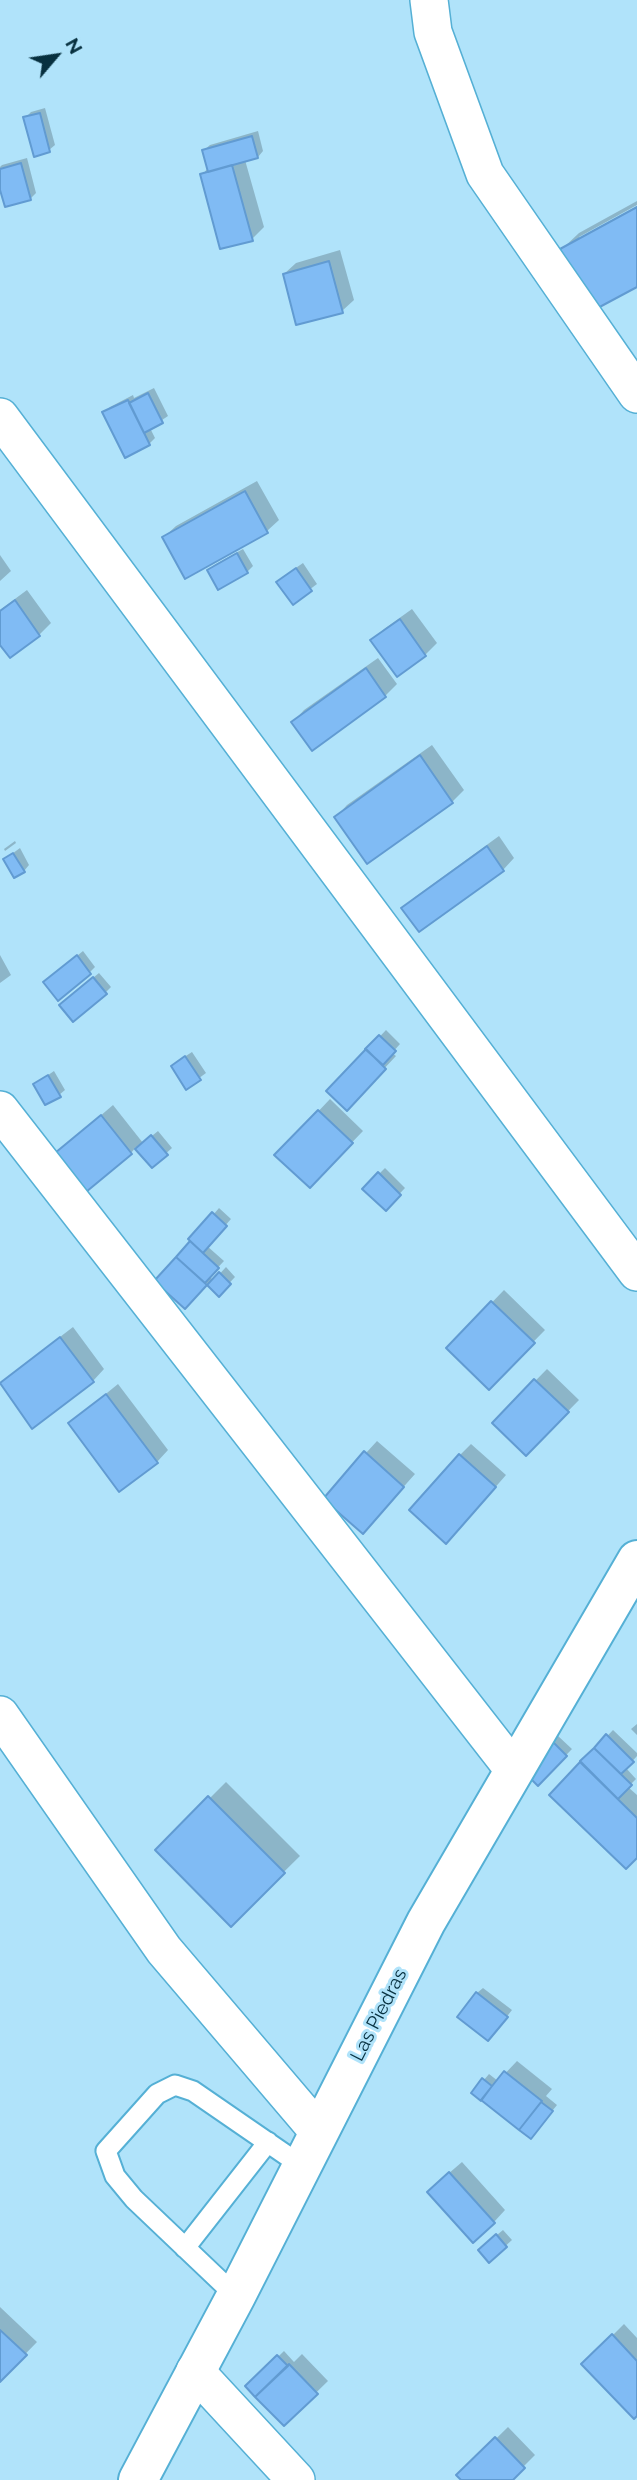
<!DOCTYPE html>
<html>
<head>
<meta charset="utf-8">
<style>
	body { margin:0 }
	#map { position:relative; width:637px; height:2480px; overflow:hidden; background:#b0e3fa; font-family:Raleway,sans-serif }
	canvas { display:block }
	.north { position:absolute; left:21px; top:21px; width:70px; height:70px; -webkit-text-stroke:5px #b0e3fa; paint-order:stroke; rotate:61deg; font-size:19px; font-weight:700; line-height:28px; text-align:center; color:#07303f }
	.north::after { content:''; display:block; margin:auto; width:24px; height:32px; background:#07303f; clip-path:polygon(50% 0,100% 100%,50% 72%,0 100%) }
</style>
</head>
<body>
<div id="map">
<canvas width="637" height="2480"></canvas>
<div class="north">N</div>
</div>
<script>
const g = document.querySelector('canvas').getContext('2d');
g.lineJoin = 'round';
function paint(path, color) {
  g.fillStyle = color;
  g.fill(path, 'evenodd');
}
function stroke(path, color, width, dash) {
  g.strokeStyle = color;
  g.lineWidth = width;
  g.lineCap = dash ? 'butt' : 'round';
  g.setLineDash(dash || []);
  g.stroke(path);
}
function write(font, color, halo, rows, align = 'center') {
  g.font = font + ' Raleway,sans-serif';
  g.lineWidth = 6;
  g.setLineDash([]);
  g.textBaseline = 'middle';
  g.strokeStyle = halo;
  g.fillStyle = color;
  for (const [text, x, y, turn = 0] of rows) {
    g.save();
    g.translate(x, y);
    g.rotate((+turn || 0) * Math.PI / 180);
    g.textAlign = isNaN(turn) ? turn : align;
    if (halo) g.strokeText(text, 0, 0);
    g.fillText(text, 0, 0);
    g.restore();
  }
}
paint(new Path2D(`
	M45,108L55,145L49,150L25,118L31,112Z
	M258,131L263,151L258,157L245,160L264,227L252,239L202,175L208,168L204,150L210,145Z
	M27,158L36,193L30,199L0,183V167L2,165Z
	M637,201V205L579,237V241L637,209V285L562,249L579,233Z
	M340,250L354,300L342,311L284,274L296,263Z
	M154,388L168,416L150,428L155,438L149,444L104,413L110,407L133,395L134,398Z
	M257,481L279,520L267,531L186,576L164,537L176,526Z
	M243,549L253,566L247,572L218,588L209,570L214,565Z
	M0,555L11,571L0,581Z
	M303,563L317,584L293,602L284,576Z
	M27,590L51,623L39,635L10,656L0,642V610Z
	M412,609L437,643L425,655L372,641L384,629Z
	M378,658L397,684L385,696L293,722L304,710Z
	M432,745L464,790L452,802L368,861L336,817L347,805Z
	M499,836L514,858L503,870L403,908L415,897Z
	M15,841L16,843L5,851L4,849Z
	M20,848L29,865L24,871L5,859Z
	M83,951L95,967L90,972L51,977Z
	M0,955L11,975L0,983Z
	M99,973L111,987L105,993L67,999Z
	M386,1030L400,1044L392,1053L396,1056L347,1108L368,1049Z
	M192,1052L206,1073L187,1087L178,1061Z
	M54,1071L65,1090L59,1095L35,1084Z
	M330,1099L363,1131L310,1186L277,1155Z
	M113,1105L143,1143L158,1131L172,1148L152,1166L136,1147L131,1153H57Z
	M385,1168L405,1188L386,1208L365,1188Z
	M219,1208L231,1219L207,1246L224,1261L209,1277L214,1280L226,1267L235,1277L219,1294L207,1283L185,1307L157,1281Z
	M504,1290L545,1330L489,1387L448,1348Z
	M73,1327L104,1369L93,1381L1,1384L13,1373Z
	M547,1369L579,1400L526,1454L494,1423Z
	M118,1384L168,1450L157,1462L70,1423Z
	M377,1441L415,1474L374,1520L366,1453Z
	M471,1444L506,1475L458,1530L460,1455Z
	M637,1724V1735L631,1729Z
	M613,1730L637,1753V1756L626,1768L636,1779L628,1787L637,1795V1855L551,1795Z
	M557,1735L572,1749L538,1784L524,1769Z
	M226,1782L300,1856L231,1924L158,1850Z
	M483,1988L512,2010L494,2033L477,1993Z
	M517,2061L552,2089L546,2096L557,2105L536,2131L473,2093L489,2074L498,2081Z
	M462,2162L505,2210L494,2222L441,2180Z
	M503,2230L512,2240L490,2260L486,2244Z
	M0,2307L37,2342L0,2380Z
	M624,2324L637,2338V2413L584,2364Z
	M284,2351L294,2362L302,2354L328,2381L284,2424L248,2386Z
	M508,2427L535,2455L510,2480H464L459,2475Z`), '#0003');
const building = new Path2D(`
	M40,113L50,152L34,157L23,117Z
	M252,136L258,158L208,172L202,150Z
	M21,163L31,200L5,207L0,190V169Z
	M232,165L253,241L220,249L200,174Z
	M637,207V287L594,310L560,249Z
	M329,261L343,313L296,325L283,274Z
	M148,393L163,423L144,433L129,403Z
	M128,400L150,445L125,458L102,412Z
	M245,491L268,533L185,579L162,537Z
	M237,553L248,573L218,590L207,570Z
	M296,568L312,591L293,605L276,582Z
	M15,600L40,636L10,658L0,645V611Z
	M400,619L426,656L397,677L370,640Z
	M366,668L386,697L312,751L291,722Z
	M420,755L453,803L367,864L334,817Z
	M487,846L504,871L419,932L401,908Z
	M13,853L25,872L14,878L3,859Z
	M77,955L91,974L58,1001L43,982Z
	M93,977L107,994L73,1022L59,1005Z
	M379,1035L396,1051L383,1065L365,1049Z
	M366,1049L386,1069L347,1111L326,1091Z
	M185,1056L201,1080L186,1090L171,1066Z
	M48,1075L61,1097L45,1105L33,1084Z
	M318,1110L353,1143L310,1188L274,1155Z
	M101,1115L132,1154L86,1192L55,1153Z
	M151,1135L168,1155L152,1168L135,1149Z
	M378,1172L401,1195L386,1211L362,1189Z
	M212,1212L227,1226L203,1253L188,1239Z
	M190,1241L219,1268L205,1283L176,1257Z
	M176,1257L207,1285L185,1309L154,1281Z
	M219,1272L231,1284L219,1297L207,1285Z
	M491,1301L535,1343L489,1390L446,1348Z
	M60,1337L94,1382L32,1429L0,1383Z
	M534,1379L569,1412L526,1456L492,1423Z
	M106,1394L158,1463L119,1492L68,1423Z
	M364,1451L404,1487L363,1534L323,1499Z
	M459,1454L496,1487L446,1544L409,1510Z
	M606,1734L634,1762L621,1774L594,1748Z
	M550,1739L567,1756L538,1786L521,1769Z
	M594,1748L632,1785L618,1799L580,1761Z
	M580,1762L637,1818V1858L626,1869L549,1795Z
	M208,1796L285,1873L231,1927L155,1850Z
	M476,1992L508,2017L488,2041L457,2017Z
	M504,2071L542,2101L519,2130L481,2100Z
	M482,2078L492,2086L481,2101L471,2093Z
	M541,2102L553,2111L531,2139L519,2130Z
	M449,2172L495,2223L473,2243L427,2192Z
	M496,2234L507,2247L489,2263L478,2250Z
	M0,2330L27,2355L0,2382Z
	M612,2334L637,2361V2416L634,2419L581,2364Z
	M277,2355L288,2366L255,2397L245,2386Z
	M289,2364L318,2394L284,2426L255,2397Z
	M495,2437L525,2468L513,2480H461L456,2475Z`);
paint(building, '#80bbf4');
stroke(building, '#619bd2', 2);
const service = new Path2D(`
	M185,2248L268,2142
	M236,2296L134,2199L115,2176L106,2151L157,2094L175,2085L193,2091L302,2166`);
const minor = new Path2D(`
	M429,0L433,32L485,174L637,394
	M0,417L637,1272
	M0,1110L514,1770
	M0,1715L164,1950L319,2132
	M195,2371L296,2480`);
const tertiary = new Path2D(`
	M138,2480L236,2296L426,1922L637,1560`);
stroke(service, '#55b0d5', 23);
stroke(minor, '#55b0d5', 40);
stroke(tertiary, '#55b0d5', 42);
stroke(service, '#fff', 19);
stroke(minor, '#fff', 37);
stroke(tertiary, '#fff', 38);
write('19px', '#07303f', '#b0e3fa', [
	["Las Piedras",379,2015,-63]
]);
</script>
</body>
</html>
